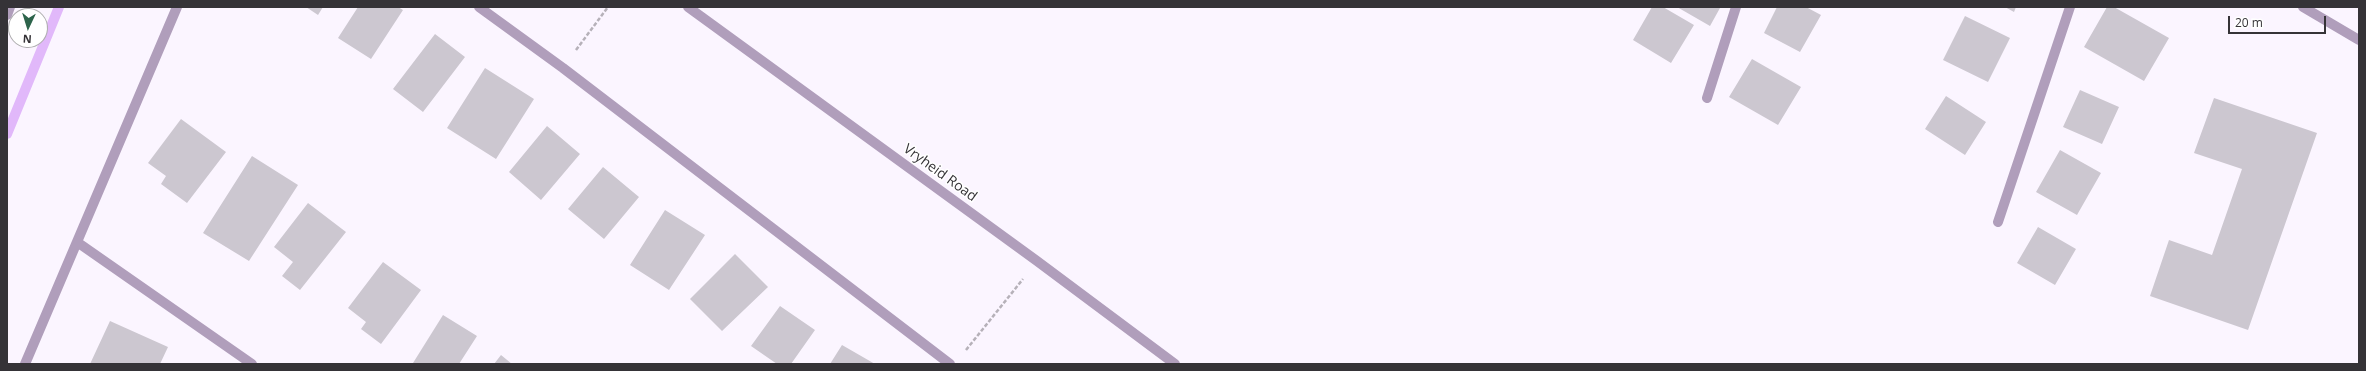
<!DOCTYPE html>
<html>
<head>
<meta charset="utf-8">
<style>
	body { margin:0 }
	#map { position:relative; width:2366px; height:371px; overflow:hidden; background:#fbf5ff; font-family:"Open Sans",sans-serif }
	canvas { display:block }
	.frame { position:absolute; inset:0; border:8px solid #353337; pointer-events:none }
	.north { position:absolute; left:8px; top:8px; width:40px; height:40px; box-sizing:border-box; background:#fff; border:1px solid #aeadaf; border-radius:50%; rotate:184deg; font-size:11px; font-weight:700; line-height:16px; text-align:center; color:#353337 }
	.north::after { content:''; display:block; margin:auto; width:14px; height:18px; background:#2d644b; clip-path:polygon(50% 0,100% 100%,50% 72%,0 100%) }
	.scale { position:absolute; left:2228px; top:16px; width:98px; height:18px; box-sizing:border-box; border:2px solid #353337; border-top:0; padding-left:5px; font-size:12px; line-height:14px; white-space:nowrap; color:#353337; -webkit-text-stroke:3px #fff; paint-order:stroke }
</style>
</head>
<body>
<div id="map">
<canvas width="2366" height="371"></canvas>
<div class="frame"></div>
<div class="north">N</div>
<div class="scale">20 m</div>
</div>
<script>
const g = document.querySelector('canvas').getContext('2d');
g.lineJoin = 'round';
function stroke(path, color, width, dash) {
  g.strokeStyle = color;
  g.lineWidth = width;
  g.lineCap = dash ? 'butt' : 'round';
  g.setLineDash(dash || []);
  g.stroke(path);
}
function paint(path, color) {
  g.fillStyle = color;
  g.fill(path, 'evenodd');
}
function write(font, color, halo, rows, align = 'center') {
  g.font = font + ' "Open Sans",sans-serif';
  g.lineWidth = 3;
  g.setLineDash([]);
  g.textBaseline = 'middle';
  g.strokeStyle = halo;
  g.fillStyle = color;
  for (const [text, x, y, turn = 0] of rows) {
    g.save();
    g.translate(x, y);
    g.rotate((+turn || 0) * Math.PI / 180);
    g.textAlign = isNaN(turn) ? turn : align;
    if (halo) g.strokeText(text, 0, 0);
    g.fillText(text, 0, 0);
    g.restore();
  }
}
stroke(new Path2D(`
	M7,134L59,7`), '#e1b8fa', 10);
paint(new Path2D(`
	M306,7H323L318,15Z
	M358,7H398L403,10L371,59L338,38Z
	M1652,7H1663L1694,25L1671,63L1633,40Z
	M1677,7H1718L1720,8L1710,26Z
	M1777,7H1806L1821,15L1800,52L1764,33Z
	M2005,7H2016L2014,12Z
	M2107,7H2114L2169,38L2144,81L2084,47Z
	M1965,16L2010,38L1988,82L1943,60Z
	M435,34L465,57L423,112L393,89Z
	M1752,59L1801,87L1778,125L1729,97Z
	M485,68L534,99L496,159L447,128Z
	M2080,90L2119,107L2102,144L2063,127Z
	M1946,96L1986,122L1965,155L1925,129Z
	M2214,98L2317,133L2248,330L2150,296L2169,240L2212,255L2242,169L2194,153Z
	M181,119L226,152L187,203L161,184L166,176L148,163Z
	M547,126L580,154L541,200L509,172Z
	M2060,150L2101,173L2077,215L2036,192Z
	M252,156L298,185L249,261L203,233Z
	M603,167L639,197L604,239L568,209Z
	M308,203L346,232L300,290L282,276L293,262L274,247Z
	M665,210L705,235L669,290L630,265Z
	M2038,227L2076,249L2055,285L2017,263Z
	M735,254L768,287L722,331L690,299Z
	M383,262L421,290L381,344L361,329L366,322L348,308Z
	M780,306L815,330L791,364H777L751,346Z
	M443,315L477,336L459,364H415L413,363Z
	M110,321L168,347L160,364H90Z
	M842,345L875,364H830Z
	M501,355L512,364H494Z`), '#ccc7d0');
stroke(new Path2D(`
	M576,50L608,7
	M966,350L1023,279`), '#b6b1b9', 2.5, [4, 2]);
stroke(new Path2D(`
	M479,7L563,68L950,364
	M688,7L1037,261L1175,364
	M2303,7L2359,40
	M7,15L10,7
	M1707,98L1736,7
	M1998,222L2070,7
	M77,242L252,364
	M25,364L177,7`), '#b09ebb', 10);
write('14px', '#353337', '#fff', [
	["Vryheid Road",940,173,36]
]);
</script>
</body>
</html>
